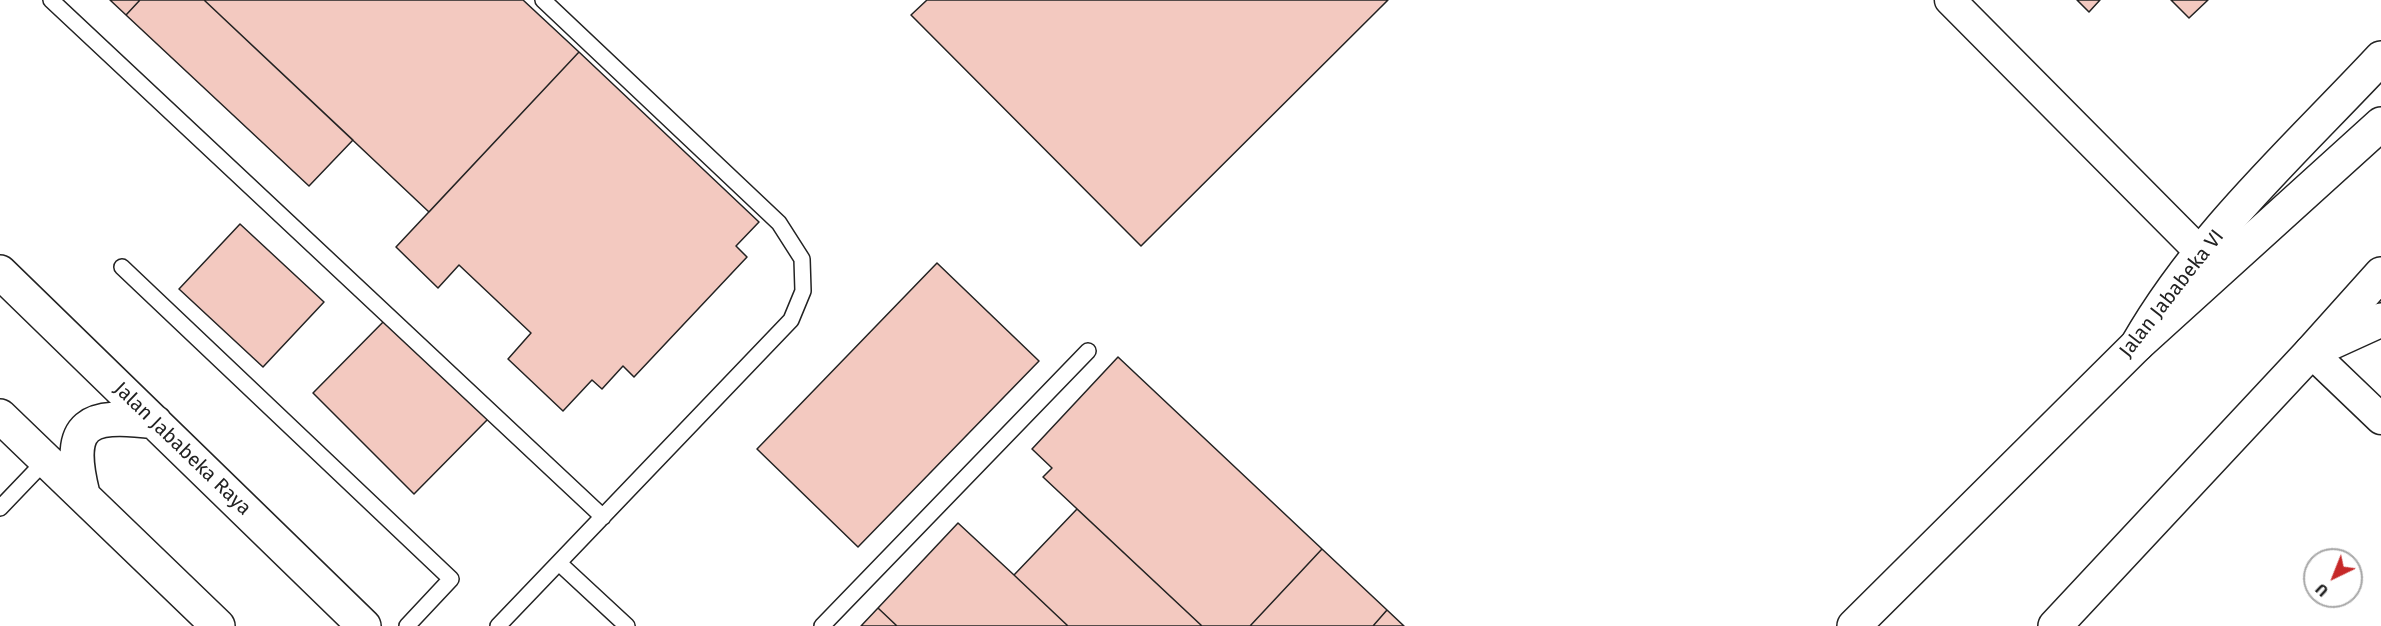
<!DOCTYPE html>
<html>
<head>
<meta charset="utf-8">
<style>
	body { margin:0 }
	#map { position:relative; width:2381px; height:626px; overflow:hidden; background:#fff; font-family:"Fira Sans",sans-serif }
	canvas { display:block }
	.north { position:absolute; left:2303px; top:548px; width:60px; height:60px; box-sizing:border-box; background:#fff; border:2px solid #a7a7a7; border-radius:50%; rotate:223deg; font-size:16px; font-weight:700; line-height:24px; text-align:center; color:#222 }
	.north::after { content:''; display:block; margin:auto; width:21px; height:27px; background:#c62828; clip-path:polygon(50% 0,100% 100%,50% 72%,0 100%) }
</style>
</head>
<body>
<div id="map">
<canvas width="2381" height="626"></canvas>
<div class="north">U</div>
</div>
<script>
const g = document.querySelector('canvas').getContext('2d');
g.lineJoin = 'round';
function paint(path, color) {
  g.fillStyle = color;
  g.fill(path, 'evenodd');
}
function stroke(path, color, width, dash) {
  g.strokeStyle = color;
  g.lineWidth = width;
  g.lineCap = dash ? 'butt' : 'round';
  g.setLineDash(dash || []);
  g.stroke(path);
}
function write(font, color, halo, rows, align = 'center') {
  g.font = font + ' "Fira Sans",sans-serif';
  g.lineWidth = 4.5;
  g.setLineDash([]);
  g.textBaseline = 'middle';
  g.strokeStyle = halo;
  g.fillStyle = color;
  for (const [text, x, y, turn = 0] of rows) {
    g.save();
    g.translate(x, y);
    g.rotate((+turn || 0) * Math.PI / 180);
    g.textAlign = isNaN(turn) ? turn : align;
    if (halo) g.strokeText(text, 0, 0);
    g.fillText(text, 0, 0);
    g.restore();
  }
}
const building = new Path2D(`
	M110,0H140L126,15Z
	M140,0H204L353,140L309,186L126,15Z
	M204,0H523L579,52L429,212Z
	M927,0H1388L1141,246L911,15Z
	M2077,0H2100L2089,12Z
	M2171,0H2208L2189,18Z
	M579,52L759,222L736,246L747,257L634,377L623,366L602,389L592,380L563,411L508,359L531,333L459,265L438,288L396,247Z
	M240,224L324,302L263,367L179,289Z
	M937,263L1039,361L858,547L757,449Z
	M388,317L489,418L414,494L313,393Z
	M1118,357L1322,549L1250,626H1202L1043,477L1052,468L1032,449Z
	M1077,509L1202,626H1068L1014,575Z
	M958,523L1014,575L1068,626H897L878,608Z
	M1322,549L1387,610L1373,626H1250Z
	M878,608L897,626H861Z
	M1387,610L1404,626H1373Z`);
paint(building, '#f3c9c0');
stroke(building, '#222', 1.5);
const service = new Path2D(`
	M51,0L603,517
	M122,267L451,579L407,626
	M0,508L46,460
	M559,563L627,626
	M498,626L791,320L803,291L802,259L779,223L543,0
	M822,626L1088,351`);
const minor = new Path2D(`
	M1950,0L2217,269
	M2311,352L2381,419`);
const secondary = new Path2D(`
	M0,272L364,626
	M0,416L218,626
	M83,494C65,422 88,413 155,422
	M1854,626L2137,345C2199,236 2296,149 2381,58
	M2055,626L2311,352L2381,320`);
const motorway = new Path2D(`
	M2137,345L2381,124
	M2311,352L2381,274`);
stroke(service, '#222', 18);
stroke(minor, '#222', 33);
stroke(secondary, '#222', 36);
stroke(motorway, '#222', 36);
stroke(service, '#fff', 15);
stroke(minor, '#fff', 30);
stroke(secondary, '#fff', 33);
stroke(motorway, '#fff', 33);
write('20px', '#222', '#fff', [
	["Jalan Jababeka VI",2172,294,-52],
	["Jalan Jababeka Raya",182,449,44]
]);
</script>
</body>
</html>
